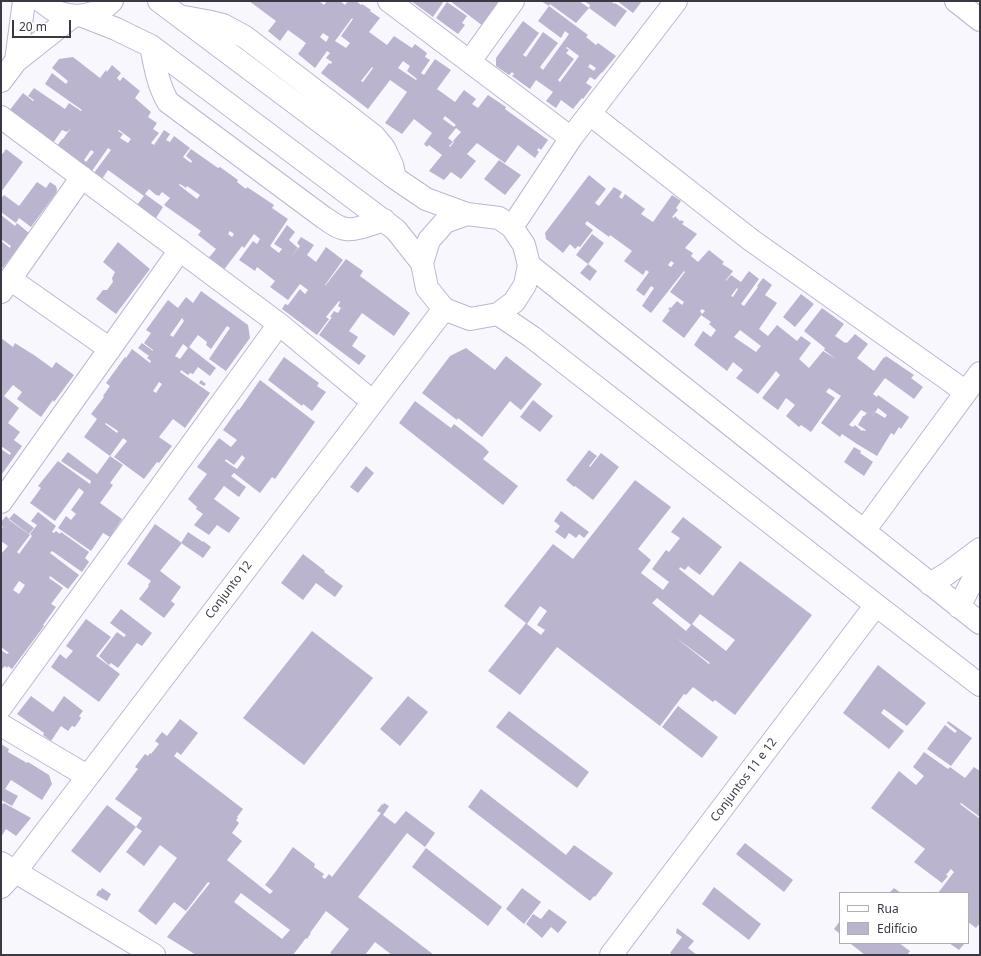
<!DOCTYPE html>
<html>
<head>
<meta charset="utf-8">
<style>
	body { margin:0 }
	#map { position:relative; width:981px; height:956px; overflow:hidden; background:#f8f7fd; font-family:"Noto Sans",sans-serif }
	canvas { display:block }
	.frame { position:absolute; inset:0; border:2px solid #3a3843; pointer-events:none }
	.legend { position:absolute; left:839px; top:892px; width:130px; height:52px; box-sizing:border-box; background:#fff; border:1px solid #b0afb4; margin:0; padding:5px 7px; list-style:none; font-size:12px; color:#3a3843 }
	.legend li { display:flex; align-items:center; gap:8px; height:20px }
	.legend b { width:20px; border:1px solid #b0afb4 }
	.scale { position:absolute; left:12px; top:20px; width:59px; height:18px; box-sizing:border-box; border:2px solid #3a3843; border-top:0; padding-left:5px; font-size:12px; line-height:14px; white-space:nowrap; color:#3a3843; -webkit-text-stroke:3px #fff; paint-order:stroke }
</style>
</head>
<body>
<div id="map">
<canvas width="981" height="956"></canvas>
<div class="frame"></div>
<ul class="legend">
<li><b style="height:5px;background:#fff"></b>Rua</li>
<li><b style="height:11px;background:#bab4cf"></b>Edifício</li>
</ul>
<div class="scale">20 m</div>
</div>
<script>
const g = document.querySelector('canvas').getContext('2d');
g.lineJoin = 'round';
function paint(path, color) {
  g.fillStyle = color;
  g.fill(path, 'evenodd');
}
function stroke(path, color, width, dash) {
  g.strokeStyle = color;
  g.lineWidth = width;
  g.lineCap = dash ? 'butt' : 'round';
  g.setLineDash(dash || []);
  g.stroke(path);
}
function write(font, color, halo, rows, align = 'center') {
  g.font = font + ' "Noto Sans",sans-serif';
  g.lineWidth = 3.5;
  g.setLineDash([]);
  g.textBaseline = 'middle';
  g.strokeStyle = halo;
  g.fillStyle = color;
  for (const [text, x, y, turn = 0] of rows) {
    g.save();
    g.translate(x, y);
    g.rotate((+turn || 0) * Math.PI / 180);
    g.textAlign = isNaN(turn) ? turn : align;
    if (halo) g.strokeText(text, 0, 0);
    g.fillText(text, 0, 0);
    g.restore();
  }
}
paint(new Path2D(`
	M249,1H319L324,5L327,1H340L345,5L348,1H356L361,5L362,4L371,10L370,11L380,18L369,32L387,45L394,36L412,48L415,44L427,53L425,57L430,60L421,73L424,75L435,59L451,70L437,89L455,102L464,90L476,99L472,104L478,108L488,95L506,107L505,109L548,140L541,150L539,148L537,150L539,152L535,158L518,145L505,163L477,143L467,154L476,161L461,179L451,172L444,180L429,171L442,155L429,145L427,147L424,144L432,133L414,119L402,134L385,123L407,92L390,80L368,109L321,73L329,63L331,64L332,62L326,58L330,53L327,51L315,68L298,54L306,43L288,30L280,41L268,31L276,21ZM352,18L353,19L341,36L350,43L346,48L335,41ZM323,33L329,37L326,42L320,37ZM403,61L410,66L407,71L417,79L416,80L398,68ZM372,67L373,68L363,82L361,81ZM445,116L456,125L454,127L443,119ZM456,128L461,132L453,141L454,142L450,147L449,146L453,142L448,138Z
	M411,1H444L433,17Z
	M450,1H501L483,26Z
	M541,1H579L589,8L576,23L550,4L549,6Z
	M584,1H610L615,4V3L627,11L615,27L589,8L590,5Z
	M617,1H642L633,13Z
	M447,2L467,16L462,23L465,25L458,34L436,18Z
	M549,6L588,35L586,37L596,45L598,43L616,56L602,73V72L595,80L590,77L586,83L592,87L583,99L582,98L573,109L561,100L556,108L546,101L553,92L536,80L530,89L512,76L514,74L512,72L509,75L496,66V58L523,21L539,33L523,55L526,57L543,32L558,43L540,67L543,70L569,34L565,31L561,38L538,21ZM567,47L579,56L560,82L558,80L574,59L566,53L569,50L566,48ZM590,64L596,68L594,71L588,67Z
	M73,57L100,78L106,70L107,72L112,65L121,73L117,78L120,81L123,77L140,91L135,98L151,112L148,117L157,123L153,129L159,133L151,143L154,145L164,130L170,134L166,140L170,142L174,136L190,148L183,157L191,163L192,161L186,156L191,149L218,168L220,167L238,180L237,182L246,189L247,187L274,205L272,208L288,219L270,246L279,253L282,249L274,244L287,225L295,232L289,240L298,248L289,260L300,246L297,243L301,237L314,245L307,255L316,262L326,247L343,260L325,285V286L346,259L363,271L360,276L410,313L394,336L362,313L349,331L358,337L352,346L366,356L359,365L319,335L332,317H330L334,311L338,313L341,308L338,306L340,302L339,301L326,317L329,319L317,335L282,309L285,304L288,305L300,289L305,294L308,290L300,284L288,300L270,287L275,281L257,267L255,271L239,260L253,241L257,244L260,239L254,234L244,248L242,246L223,271L207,260L216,249L198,235L201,231L164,205L170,198L162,192L159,196L157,195H156L149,189L145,194L163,207L156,218L137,205L144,196L108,170L102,179L94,173L111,150L108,148L92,171L57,146L62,139H63L71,128L67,132L62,130L53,143L9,111L23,93L33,101L34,100L28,96L34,88L65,109L69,103L81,111L82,110L45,84L52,73L66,84L68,81L52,68L59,59ZM119,130L131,139L128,143L120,138L123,134L118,131ZM91,150L94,152L86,162L84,160ZM180,184L186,188L187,186L200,195L197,199L179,185ZM230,231L234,234L232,237L228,234Z
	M6,149L23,162L1,192V156Z
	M499,160L521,175L505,195L484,179Z
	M589,175L606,189L595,203L599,206L614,187L622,192L619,197L622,199L625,194L645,209L641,214L653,222L672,195L681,201L676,208L678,210L672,217L674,218L675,216L680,221L681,220L684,222L682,224L697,234L685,248L693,253L691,256L698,262L709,250L724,262L722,264L733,271L726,280V281L731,275L741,282L749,271L759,279L741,304L744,306L758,287L757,286L763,278L772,285L765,295L777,303L759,329L768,336L777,325L797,341L801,336L811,343L799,359L809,368L823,351L836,359L824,350L825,348L804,331L822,308L844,324L835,336L841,340L845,343L846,342L847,343L855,334L868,344L857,358L874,371L884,357L885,358L886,356L914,375L911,378L923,387L914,399L885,378L873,394L877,397L878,395L909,417L901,429L899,427L894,435L891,433L877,456L857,444L842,434L840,437L821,423L841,396L829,388L826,392L835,398L811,432L801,425L799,427L786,416L795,405L786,398L778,410L762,398L780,375L776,371L758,394L736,378L743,370L733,362L727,371L694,345L703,331L711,337L716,330L709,324L711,322L701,315L705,311L702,309L700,311L702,314L684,338L662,321L670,310L668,309L670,307L671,308L677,301L682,305L684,302L670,292L685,272L684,271L651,313L642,306L654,288L651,286L644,296L636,290L649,272L646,270L643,275L624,261L632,251L610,235L609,237L587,221L585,224L593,230L580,247L578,246L575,249L570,244L563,253L546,239L545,233ZM671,261L674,263L671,267L668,265ZM737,288L738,289L733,297L731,296ZM740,330L761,346L756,352L734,337ZM878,408L887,415L885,418L875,412L870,420ZM861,410L867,413L864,416H863L858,425L866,430L865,431L863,430L862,431L855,425L853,427L849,425Z
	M37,182L46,188L50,182L56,186L57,190L56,193L31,227L19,218L16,223L1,212V198L4,195L19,206Z
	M1,215L15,226L17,223L29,233L3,268L2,267L1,268V241L10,248L11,246L1,239Z
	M592,234L604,243L588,264L597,271L590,281L580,273L588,264L576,255Z
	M118,242L150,269L116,314L96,299L103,290H107L113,282L112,278L115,272L103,262Z
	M201,291L248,325L250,338L226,371L209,359L230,328L227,326L211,349L206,345L207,342L198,335L189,347L216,368L210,376L198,367L193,374L190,373L188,375L181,370L180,372L210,393L185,428L173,419L159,437L172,446L159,463L157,462L144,479L114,457L127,441L123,438L110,456L84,437L97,419L91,414L104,397L103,396L110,386L106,383L125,357L126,358L132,349L150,363L151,361L147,358L149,356L138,348L142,343L153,351V350L144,343L151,333L146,330L168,300L178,308L186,297L193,303ZM182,318L184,321L173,337L170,335ZM183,344L188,348L180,359L175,356ZM159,382L162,384L156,393L153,391ZM106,423L118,431L117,433L105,424Z
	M801,294L814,304L795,327L783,317Z
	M1,338L13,347L15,343L21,347L34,355L52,368L56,362L74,375L54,402L53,400L41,417L17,399L22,392L13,385L4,396L19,408L8,423L20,432L14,440L22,446L2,474L1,473V449L10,455L11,453L1,446Z
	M466,348L495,370L506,356L542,384L521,410L510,401L482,437L458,418L457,420L422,393L450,356Z
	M284,357L319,383L317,386L326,392L312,411L303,404L302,406L268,380Z
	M201,380L206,384L204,386L199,383Z
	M260,380L315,422L275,479L272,477L260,493L234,473L231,476L246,487L239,497L224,486L214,499L240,518L229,533L217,525L209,535L194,525L203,514L196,509L197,507L188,499L207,474L197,467L219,438L231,447L237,440L223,430L238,409L239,410ZM242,455L245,458L237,469L225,461L226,459L234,465Z
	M533,400L553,416L540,432L520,417Z
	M415,401L451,428L454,424L484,447L489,452L483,459L518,486L503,505L399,423Z
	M854,447L861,451L860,453L873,462L864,476L844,462Z
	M589,450L597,456L589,466L590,467L601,453L619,467L593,500L575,486L574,487L566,480Z
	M68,452L97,474L110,456L123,465L110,483L113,485L100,503L122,519L110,537L103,533L91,551L58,528L66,516L71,520L76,514L71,510L84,492L79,488L55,521L30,503L41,488L38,486L58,461L90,484L91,481L61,461Z
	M366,466L374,473L358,493L350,487Z
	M635,480L671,507L638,549L651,560L641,573L663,590L669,582L652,569L666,550L669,552L680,538L671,532L683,517L722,547L700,575L688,566L685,570L680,567L679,569L713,596L740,561L812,615L735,715L715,700L713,702L693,687L686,695L684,694L660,726L557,647L520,695L488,671L526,623L504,606L553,544L573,559ZM657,598L691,625L686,631L652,603ZM540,606L547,611L537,625L545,630L541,635L527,624ZM700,614L735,640L726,651L692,624ZM675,637L710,663L709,664Z
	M561,511L589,532L584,538L579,534L576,538L569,533L565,539L555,532L560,526L554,521Z
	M38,512L56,526L52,532L54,533L56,531L60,534L61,532L89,552L85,558L89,562L82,572L52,551L50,553L79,575L68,589L50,576L49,578L63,588L51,604L56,607L43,625L44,626L12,669L8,666L7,668L5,666L1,670V650L7,654L9,653L1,647V554L8,546L1,541V530L3,527L1,525V522L6,516L9,519L14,513L34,528L29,534L9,519V520L30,535L17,552L19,554L32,536L30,534L37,525L31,521ZM19,581L25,585L19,594L13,590Z
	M155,524L182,543L160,571L181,587L171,601L175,604L164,618L139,599L149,586L148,585L151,581L127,564Z
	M188,532L203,542V541L211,547L203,558L181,543Z
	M303,554L325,571L324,572L343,586L335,597L316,583L303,600L281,583Z
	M121,609L152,633L142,646L137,643L118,668L111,663L109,665L99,656L117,632L124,637L126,635L110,623Z
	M86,619L111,637L96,656L120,674L99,702L51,667L60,654L66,659L73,651L66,646Z
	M312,631L373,678L304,765L243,718Z
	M878,665L926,703L907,726L884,709L881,713L904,731L889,749L843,713Z
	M31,696L53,712L64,696L83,711L79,716L81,718L75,727L72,726L68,731L61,726L51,741L43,735L44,733L17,714Z
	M408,696L428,712L400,746L380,729Z
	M678,706L718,737L702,758L662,727Z
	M509,711L589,772L577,788L496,727Z
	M180,719L198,733L181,755L177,752L174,756L243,809L237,817L238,818L236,820L239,823L232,833L242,841L227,860L270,894L273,891L265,885L276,871L293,847L315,864L314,867L324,874L322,877L325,879L329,874L332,877L381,813L377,811L382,804L383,805L384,803L389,806L383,815L395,824L406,811L435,833L425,847L407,833L358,897L434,955H392L375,942L365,955H333L330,953L349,929L326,911L310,933H311L307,939L306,938L293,955H196L167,937L210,883L208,882L186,911L174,902L156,925L138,911L177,858L160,845L144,866L126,852L142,831L136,827L142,818L115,799L138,769L135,767L145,754L148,756L150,753L151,754L159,744L155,741L158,737L162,732L167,736ZM241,893L290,930L282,939L234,902Z
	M948,721L972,738L951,766L927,749L945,725L955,733L957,731L947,723Z
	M1,744L9,749L8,752L27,763L28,762L49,775L52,784L42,800L11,780L5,789L18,796L12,806L1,800Z
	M924,752L948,769L950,767L965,778L974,767L980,771V817L961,803L960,804L980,819V923L976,928L968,922V893H938L954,872L951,869L946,875L948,876L942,883L914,862L925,849L871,808L899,771L916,785L924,776L913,767Z
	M481,789L566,855L574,845L613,873L595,897L594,896L590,901L468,807Z
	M1,803L3,804L4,803L31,818L16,836L6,829L1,837Z
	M107,805L136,827L100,873L71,851Z
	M745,843L793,880L784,892L736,854Z
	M426,848L502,907L488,926L412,867Z
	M714,887L761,924L749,940L702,904Z
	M102,888L111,894L107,901L96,895L99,890L100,891Z
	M522,888L541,902L524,924L506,909Z
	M894,888L901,893H889Z
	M549,909L567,922L558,933L551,927L542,938L526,924L533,914L541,919Z
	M840,921V934L834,929Z
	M677,928L694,941L688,948L697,955H672L670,953L682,937L676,933Z
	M853,943H899L910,951L907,955H865L851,944Z
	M949,943H965L959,950Z`), '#bab4cf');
const minor = new Path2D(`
	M41,1C46,4 51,9 57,12C75,19 98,16 112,1
	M389,1L571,138
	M956,1L980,20
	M83,16L116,29L151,46L396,230L422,263L427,288L444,309L470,319L498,314L514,302L525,285L529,265L524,245L512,227L499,218L467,214L426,199L395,178L159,1
	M184,17L206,21L223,25L245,37L347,115L374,136L384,148L392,165L395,178
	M151,46C155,66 158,85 168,102L323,217C330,222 338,228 346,229C355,231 374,223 384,220
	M16,61L24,1
	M470,61L513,1
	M1,81L16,61L73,16
	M590,114L751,240L966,392
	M1,117L279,324L373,402
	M512,227L571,138L676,1
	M422,263L429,240L445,222L467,214
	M529,265L980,623
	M10,279L110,349
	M1,292L82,177
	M498,314L532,337L876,605L980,685
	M1,502L180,250
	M864,531L980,373
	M930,584L948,573L980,549
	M959,607L980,566
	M1,707L279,324
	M1,725L87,776
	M1,863L154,955
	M1,887L15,872L444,309
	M611,955L876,605`);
stroke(minor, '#bdb6d1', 24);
stroke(minor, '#fff', 22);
write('12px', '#3a3843', '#fff', [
	["Conjunto 12",229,590,-53],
	["Conjuntos 11 e 12",744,780,-53]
]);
</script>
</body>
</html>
